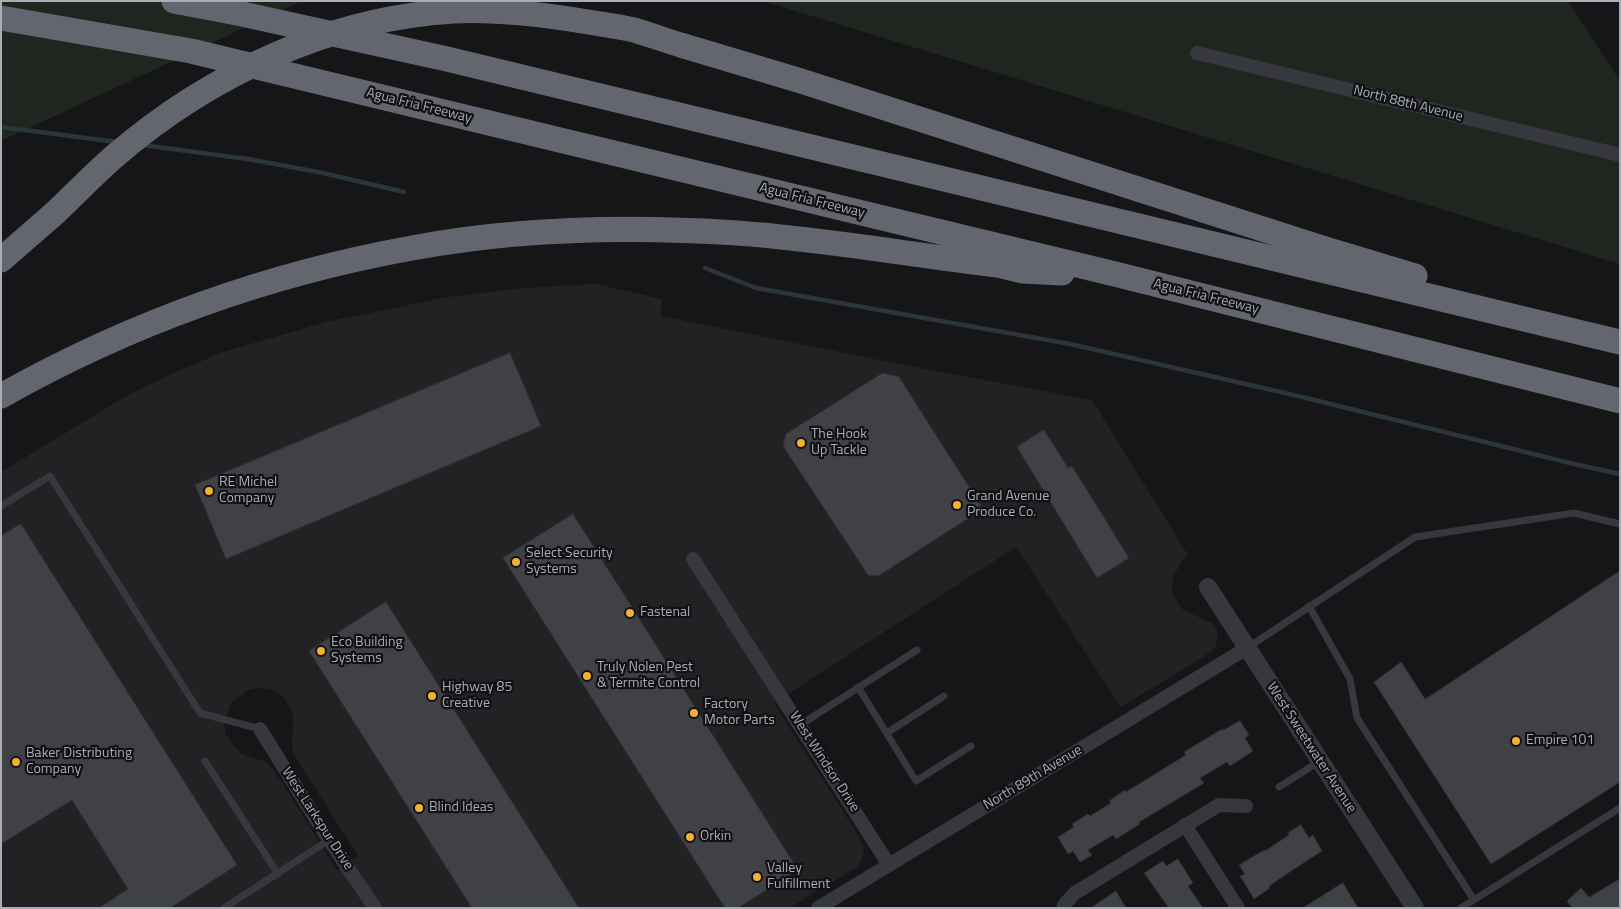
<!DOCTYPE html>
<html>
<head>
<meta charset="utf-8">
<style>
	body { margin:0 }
	#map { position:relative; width:1621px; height:909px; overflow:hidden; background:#161618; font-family:"Titillium Web",sans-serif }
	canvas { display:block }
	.frame { position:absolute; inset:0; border:2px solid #a8adb8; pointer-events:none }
</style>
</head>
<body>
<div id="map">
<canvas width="1621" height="909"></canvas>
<div class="frame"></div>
</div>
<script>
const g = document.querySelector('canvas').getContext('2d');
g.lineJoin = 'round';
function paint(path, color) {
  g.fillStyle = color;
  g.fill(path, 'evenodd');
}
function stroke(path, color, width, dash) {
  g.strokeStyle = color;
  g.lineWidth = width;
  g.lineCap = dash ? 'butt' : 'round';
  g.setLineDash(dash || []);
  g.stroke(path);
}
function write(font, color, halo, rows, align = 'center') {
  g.font = font + ' "Titillium Web",sans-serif';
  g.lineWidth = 4.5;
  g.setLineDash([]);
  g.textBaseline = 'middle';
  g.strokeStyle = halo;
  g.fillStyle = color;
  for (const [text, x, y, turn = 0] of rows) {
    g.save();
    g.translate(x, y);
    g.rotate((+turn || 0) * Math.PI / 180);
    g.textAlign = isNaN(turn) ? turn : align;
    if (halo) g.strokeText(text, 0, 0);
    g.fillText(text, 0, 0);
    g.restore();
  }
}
paint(new Path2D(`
	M596,284L662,299L661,316L899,364L1092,400L1188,555L1184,558L1173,577L1172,586L1174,596L1183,610L1214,624L1218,634L1216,646L1211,652L1121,707L1016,547L774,703L858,835L863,847L864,853L860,863L856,868L789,908H1V472L130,394L173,373L223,352L326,322L447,297L524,288ZM257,688L273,690L284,698L291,709L293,718L292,748L295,756L358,856L337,870L274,770L265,761L243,755L235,748L226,735L224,722L231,703L248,690Z`), '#222225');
paint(new Path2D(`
	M1,1H302L1,141Z
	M763,1H1568L1620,81V264Z`), '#1e261f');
stroke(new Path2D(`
	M1,127L117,142
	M142,145L248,159L323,173L404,192
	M705,268L756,288L1070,344L1298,396L1570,463L1620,474`), '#2c353c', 4.5);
const building = new Path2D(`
	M510,353L541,426L226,559L195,485Z
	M883,373L899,377L983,509L878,576L868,575L783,446L786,434Z
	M1044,430L1068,468L1072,466L1129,558L1097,578L1017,447Z
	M573,514L798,870L738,908H725L503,558Z
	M21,524L237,865L170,908H99L128,889L72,800L1,844V536Z
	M1620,571V782L1491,864L1374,682L1401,662L1425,699Z
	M386,602L579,908H472L309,651Z
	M1240,721L1249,735L1245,738L1253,751L1230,766L1227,762L1200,778L1204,783L1139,822L1140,824L1116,839L1113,835L1088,850L1092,855L1080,862L1073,851L1068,854L1058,837L1074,827L1072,824L1088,814L1090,816L1111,803L1109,801L1125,790L1126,792L1186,755L1184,752L1222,729L1223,730Z
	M1301,825L1309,838L1313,835L1322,851L1285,875L1269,886L1270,888L1254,899L1240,876L1245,874L1239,865L1264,850L1265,851L1289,835L1288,833Z
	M1178,859L1193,883L1188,886L1203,908H1169L1144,873L1163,861L1166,866Z
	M1620,879V908H1572L1567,901L1581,888L1589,897Z
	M1343,883L1358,908H1303L1336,887Z
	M1116,891L1126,908H1091Z`);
paint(building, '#404145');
stroke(building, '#303034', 1);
stroke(new Path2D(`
	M1,506L50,476L200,713L260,729
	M1309,606L1350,679L1357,718L1474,900
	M1247,648L1415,537L1574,513L1620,524
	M858,687L916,781L971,746
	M800,725L917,650
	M887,733L944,696
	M205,761L278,874
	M1279,787L1320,761
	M224,908L329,840
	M1461,908L1620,808`), '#37383d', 7);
stroke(new Path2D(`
	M1197,53L1620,155
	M693,559L889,865
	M260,729L329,840L375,908
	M1185,825L1238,908
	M818,908L1247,648
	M1065,908L1064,905L1075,893L1219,805L1246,806`), '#37383d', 14);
stroke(new Path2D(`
	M1208,587L1415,908`), '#37383d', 18);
stroke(new Path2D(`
	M174,1L242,14L447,59L1620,342
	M1,18L191,51L1119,275L1620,401
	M684,46L801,81L1325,249L1415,276
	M1,260L56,212
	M1,396C129,324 268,274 412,248C518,228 629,226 737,233C824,239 911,255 998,265L1023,271L1062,273`), '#63666e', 25);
stroke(new Path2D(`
	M56,212C76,193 95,173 116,155C209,75 330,18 454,11C497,9 539,14 582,21C599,24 617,26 634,30C651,35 667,41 684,46`), '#63666e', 25);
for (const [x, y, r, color] of [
	[801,443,5,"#f2b134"],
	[209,491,5,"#f2b134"],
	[957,505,5,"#f2b134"],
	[516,562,5,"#f2b134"],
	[630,613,5,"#f2b134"],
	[321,651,5,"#f2b134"],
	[587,676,5,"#f2b134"],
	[432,696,5,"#f2b134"],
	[694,713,5,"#f2b134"],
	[1516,741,5,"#f2b134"],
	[16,762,5,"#f2b134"],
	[419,808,5,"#f2b134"],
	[690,837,5,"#f2b134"],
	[757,877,5,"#f2b134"]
]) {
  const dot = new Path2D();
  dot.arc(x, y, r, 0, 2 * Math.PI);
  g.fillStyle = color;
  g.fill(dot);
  stroke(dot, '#111113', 2);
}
write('14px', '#a8adb8', '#111113', [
	["North 88th Avenue",1408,104,14],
	["Agua Fria Freeway",419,106,14],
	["Agua Fria Freeway",812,201,14],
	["Agua Fria Freeway",1206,297,14],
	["West Sweetwater Avenue",1311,748,57],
	["West Windsor Drive",824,762,57],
	["North 89th Avenue",1033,778,-31],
	["West Larkspur Drive",317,819,57]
]);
write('14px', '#a8adb8', '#111113', [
	["The Hook",811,435],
	["Up Tackle",811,451],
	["RE Michel",219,483],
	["Company",219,499],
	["Grand Avenue",967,497],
	["Produce Co.",967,513],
	["Select Security",526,554],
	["Systems",526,570],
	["Fastenal",640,613],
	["Eco Building",331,643],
	["Systems",331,659],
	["Truly Nolen Pest",597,668],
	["& Termite Control",597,684],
	["Highway 85",442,688],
	["Creative",442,704],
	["Factory",704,705],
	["Motor Parts",704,721],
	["Empire 101",1526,741],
	["Baker Distributing",26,754],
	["Company",26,770],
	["Blind Ideas",429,808],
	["Orkin",700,837],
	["Valley",767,869],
	["Fulfillment",767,885]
], 'left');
</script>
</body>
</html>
